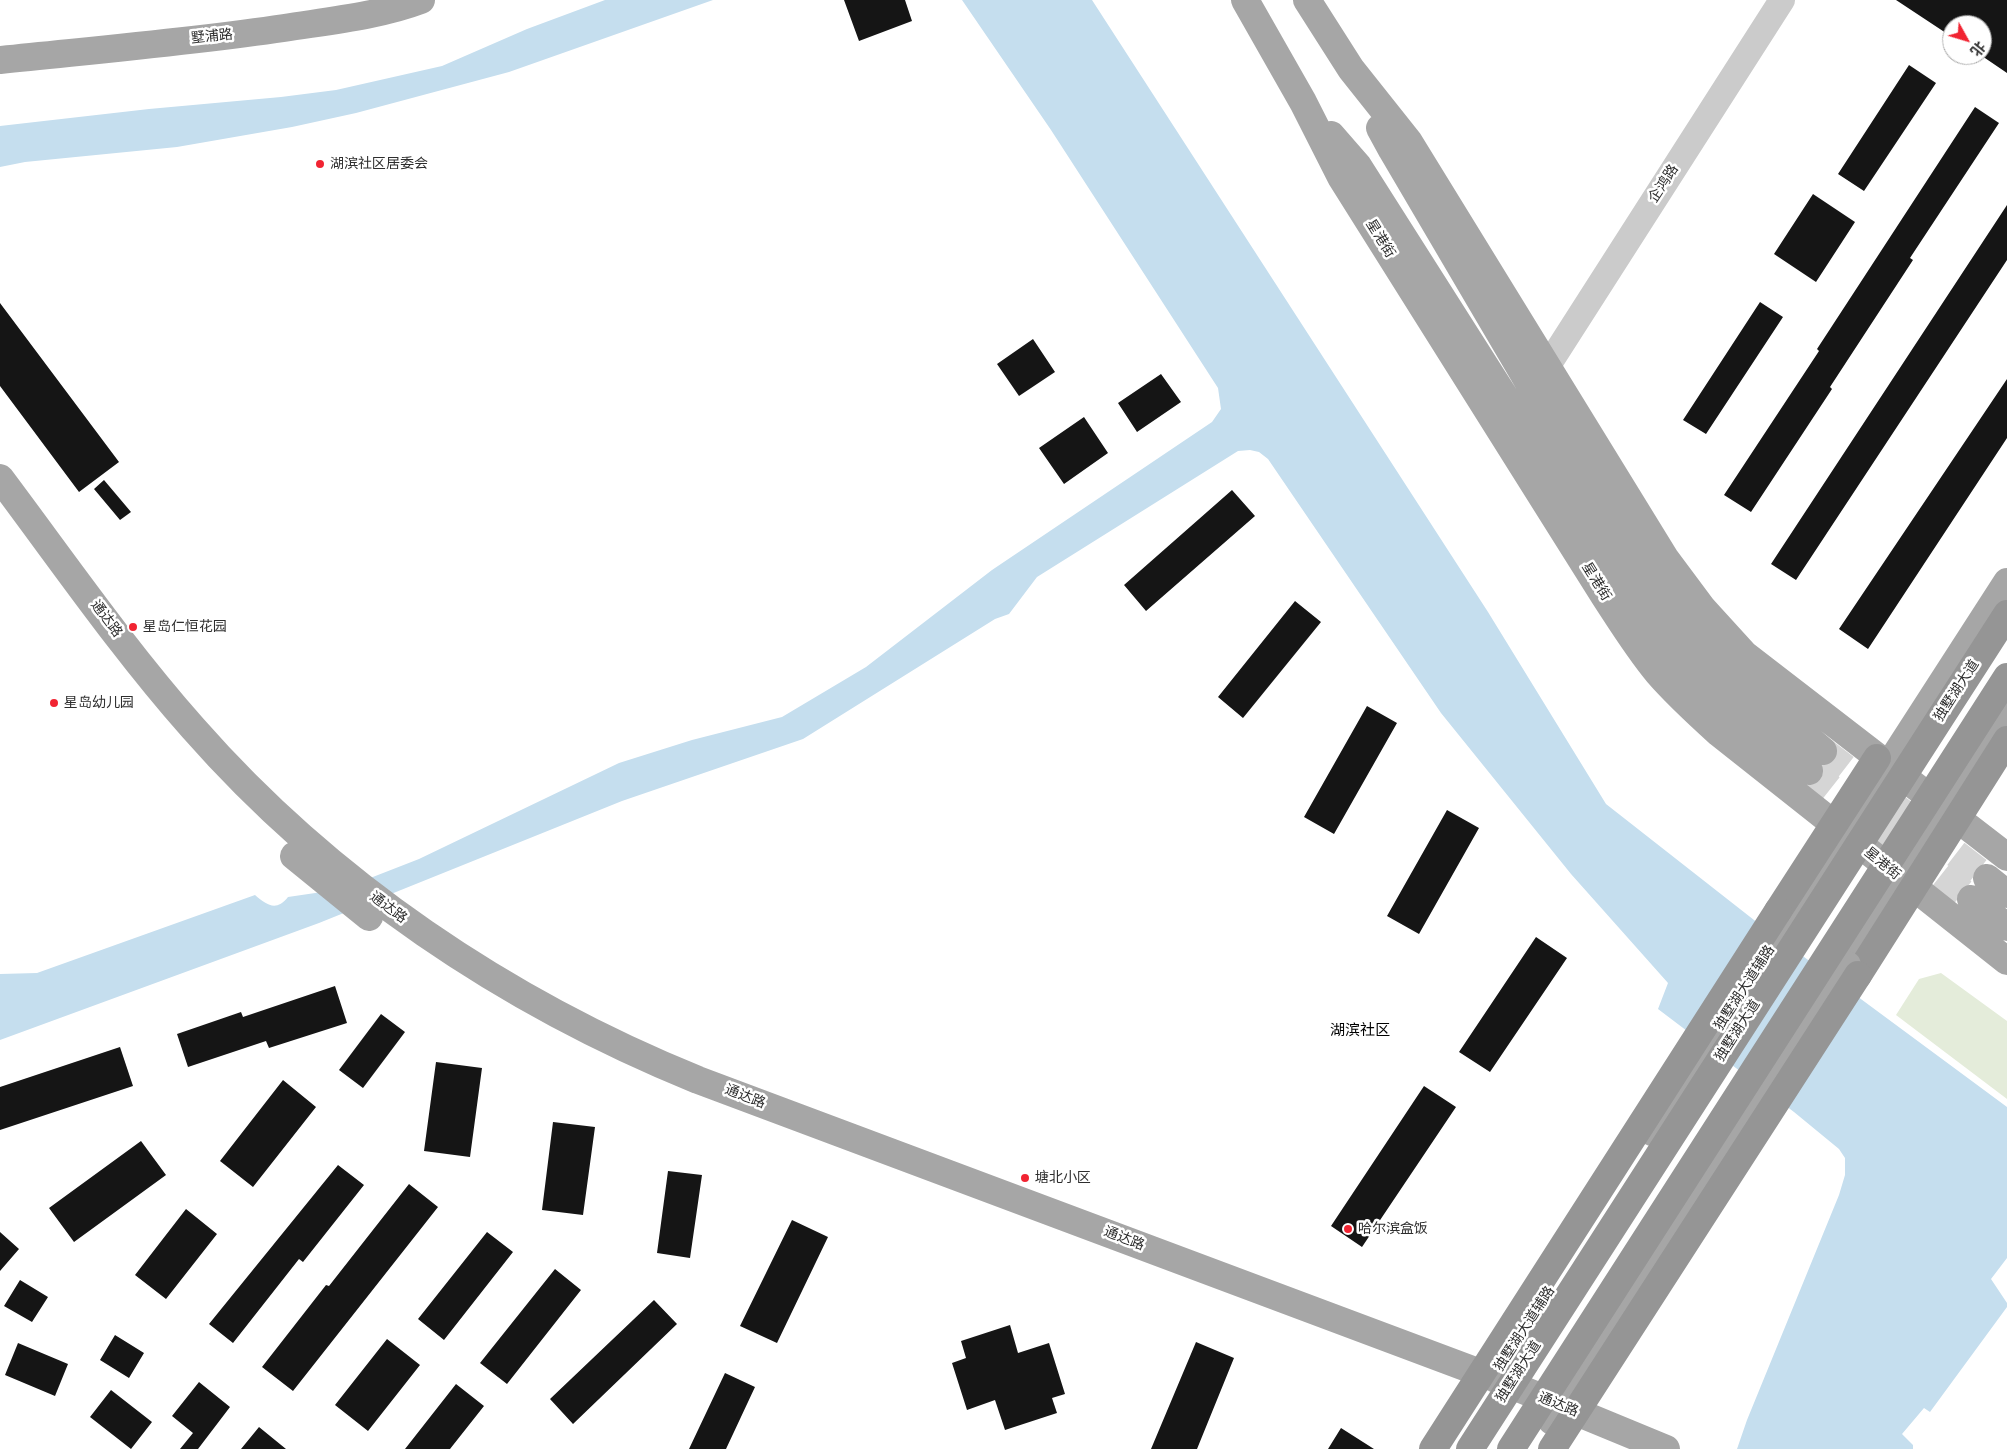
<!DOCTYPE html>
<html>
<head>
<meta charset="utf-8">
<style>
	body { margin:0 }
	#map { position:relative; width:2007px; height:1449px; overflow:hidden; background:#fff; font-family:"DejaVu Sans","Noto Sans SC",sans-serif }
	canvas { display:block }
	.north { position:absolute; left:1942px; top:15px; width:50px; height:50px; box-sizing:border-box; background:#fff; border:1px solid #ababab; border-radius:50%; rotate:129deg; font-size:14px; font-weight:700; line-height:20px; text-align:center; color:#2e2e2e }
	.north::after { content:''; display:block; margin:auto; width:18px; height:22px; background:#f12432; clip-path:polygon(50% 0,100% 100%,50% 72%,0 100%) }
</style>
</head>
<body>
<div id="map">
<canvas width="2007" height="1449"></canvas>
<div class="north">北</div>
</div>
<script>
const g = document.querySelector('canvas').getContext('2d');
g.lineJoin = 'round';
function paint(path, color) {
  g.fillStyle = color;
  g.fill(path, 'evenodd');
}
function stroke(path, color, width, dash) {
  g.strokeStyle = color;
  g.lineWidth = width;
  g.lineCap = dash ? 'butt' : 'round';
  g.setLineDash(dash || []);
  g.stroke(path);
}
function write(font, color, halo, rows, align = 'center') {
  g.font = font + ' "DejaVu Sans","Noto Sans SC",sans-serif';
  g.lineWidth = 5;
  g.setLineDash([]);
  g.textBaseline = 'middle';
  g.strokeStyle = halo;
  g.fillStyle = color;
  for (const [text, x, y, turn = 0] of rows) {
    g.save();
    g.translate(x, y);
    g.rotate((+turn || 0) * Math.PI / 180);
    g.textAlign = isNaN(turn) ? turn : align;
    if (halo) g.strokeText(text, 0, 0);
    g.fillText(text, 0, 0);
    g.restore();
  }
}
paint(new Path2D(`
	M1941,973L2007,1021V1099L1896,1015L1919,979Z`), '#e4ecda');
paint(new Path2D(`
	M605,0H713L509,72L356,113L292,127L177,147L25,162L0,167V126L149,109L281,97L336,90L442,66L527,29Z
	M962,0H1092L1488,612L1606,804L1754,920L2007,1107V1258L1991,1279L2007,1303V1307L1930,1412L1924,1408L1902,1434L1913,1445V1449H1737L1747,1420L1839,1195L1845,1175V1158L1839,1149L1794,1112L1658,1009L1668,983L1571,874L1441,713L1268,459L1259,452L1250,450L1238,451L1037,577L1009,614L995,619L803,739L622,801L319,923L0,1040V974L37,973L255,895C267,905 276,912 288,897L322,892L360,882L419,859L619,763L692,740L782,717L866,667L992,570L1212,422L1221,409L1218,388L1051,130Z`), '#c5deee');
paint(new Path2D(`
	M844,0H905L912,21L859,41Z
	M1896,0H2007V73L1982,56V25H1952V37Z
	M1909,65L1936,83L1864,191L1838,174Z
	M1975,107L1999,123L1910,258L1913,260L1830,387L1832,389L1751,512L1724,495L1819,351L1817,349Z
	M1813,194L1855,222L1816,282L1774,254Z
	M2007,205V260L1796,580L1771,564Z
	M1760,302L1783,317L1706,434L1683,420Z
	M0,303L119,462L79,492L0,386Z
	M1033,339L1055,372L1019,396L997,364Z
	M1161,374L1181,402L1137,432L1118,403Z
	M2007,379V438L1868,649L1839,629Z
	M1084,417L1108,453L1064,484L1039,448Z
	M104,480L131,512L120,520L94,489Z
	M1232,490L1255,516L1146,611L1124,585Z
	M1295,601L1321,622L1243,718L1218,697Z
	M1367,706L1397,723L1334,834L1304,817Z
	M1447,810L1479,828L1419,934L1387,916Z
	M1536,937L1567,958L1490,1072L1459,1052Z
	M335,986L347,1023L269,1048L266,1041L188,1067L177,1034L241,1012L243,1017Z
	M381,1014L405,1032L363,1088L339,1070Z
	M120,1047L133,1086L0,1130V1087Z
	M436,1062L482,1068L470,1157L424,1151Z
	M283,1080L316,1107L253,1187L220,1161Z
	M1424,1086L1456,1107L1362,1247L1331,1226Z
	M553,1122L595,1127L583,1215L542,1210Z
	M141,1141L166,1175L74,1242L49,1208Z
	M338,1165L364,1185L303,1262L299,1259L233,1343L209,1324Z
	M668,1171L702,1175L690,1258L657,1253Z
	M409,1184L438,1207L293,1391L262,1367L326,1285L329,1286Z
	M186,1209L217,1234L166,1299L135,1275Z
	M792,1220L828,1237L777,1343L740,1326Z
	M0,1232L19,1249L0,1271Z
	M487,1232L513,1252L444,1340L418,1319Z
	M555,1269L581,1290L507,1384L480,1363Z
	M20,1280L48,1297L32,1322L4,1306Z
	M654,1300L677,1324L573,1424L550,1399Z
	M1010,1325L1018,1353L1049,1343L1065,1394L1052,1398L1057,1413L1005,1430L995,1400L967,1410L952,1363L966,1358L961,1341Z
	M115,1335L144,1353L129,1378L100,1360Z
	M387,1339L420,1365L368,1431L335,1405Z
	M1196,1342L1234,1358L1197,1449H1151Z
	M18,1343L68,1364L55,1396L5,1375Z
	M725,1373L755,1387L726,1449H689Z
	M199,1382L230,1407L198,1449H180L193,1433L172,1416Z
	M456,1384L484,1406L450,1449H405Z
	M111,1390L152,1422L131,1449L90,1417Z
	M259,1427L286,1449H241Z
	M1341,1428L1374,1449H1328Z`), '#151515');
stroke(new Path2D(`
	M1823,751L1987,878
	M1809,771L1971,899`), '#d5d5d5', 28, [28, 14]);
stroke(new Path2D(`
	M1547,367L1782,0`), '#cbcbcb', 26);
stroke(new Path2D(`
	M1245,0L1303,102L1341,177L1605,597C1622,623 1638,649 1658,673C1677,695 1698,714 1719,733L2007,961
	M1307,0L1351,69L1409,142L1665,558L1703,609L1744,654L2007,857
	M0,60C95,50 190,42 284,28C328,21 379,16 421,0
	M1380,128L1392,150L1576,463L1642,569L1671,610L1698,641L1724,668L1823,751
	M1331,135L1358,166L1623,583C1640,608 1657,632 1676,654C1715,699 1763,734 1809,771
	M0,478C63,562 123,649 193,728C330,884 506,1002 698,1080L1494,1378L1666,1449
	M294,856L369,917
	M1987,878L2007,894
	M1971,899L2007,927
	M1847,965L1900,877L2007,711
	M1652,1132L2007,582
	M1552,1421L1751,1112`), '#a6a6a6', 28);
stroke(new Path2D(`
	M1778,911L1877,758
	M1858,975L2007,740`), '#959595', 28);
stroke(new Path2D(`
	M1751,1112L1847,965`), '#a6a6a6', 28);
stroke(new Path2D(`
	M1433,1449L1778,911
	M1470,1449L2007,614
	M1511,1449L2007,677
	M1552,1449L1858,975`), '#959595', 28);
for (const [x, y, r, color] of [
	[320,164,5,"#f12432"],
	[133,627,5,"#f12432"],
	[54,703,5,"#f12432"],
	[1025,1178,5,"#f12432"],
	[1348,1229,5,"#f12432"]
]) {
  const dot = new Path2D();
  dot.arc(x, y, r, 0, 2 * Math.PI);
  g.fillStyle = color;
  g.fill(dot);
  stroke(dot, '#fff', 2);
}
write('14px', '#2e2e2e', '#fff', [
	["墅浦路",212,37,-6],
	["企鸿路",1664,184,-57],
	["星港街",1380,239,58],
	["星港街",1596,582,58],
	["通达路",106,619,53],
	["独墅湖大道",1957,691,-57],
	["星港街",1882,864,39],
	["通达路",388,908,37],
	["独墅湖大道辅路",1745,988,-57],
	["独墅湖大道",1738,1031,-57],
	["通达路",745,1097,21],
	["通达路",1124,1239,21],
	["独墅湖大道辅路",1525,1329,-57],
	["独墅湖大道",1519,1372,-57],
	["通达路",1558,1405,22]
]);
write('14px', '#2e2e2e', '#fff', [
	["湖滨社区居委会",330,164],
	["星岛仁恒花园",143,627],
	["星岛幼儿园",64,703],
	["塘北小区",1035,1178],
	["哈尔滨盒饭",1358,1229]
], 'left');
write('15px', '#000', '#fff', [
	["湖滨社区",1360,1031]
]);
</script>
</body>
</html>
